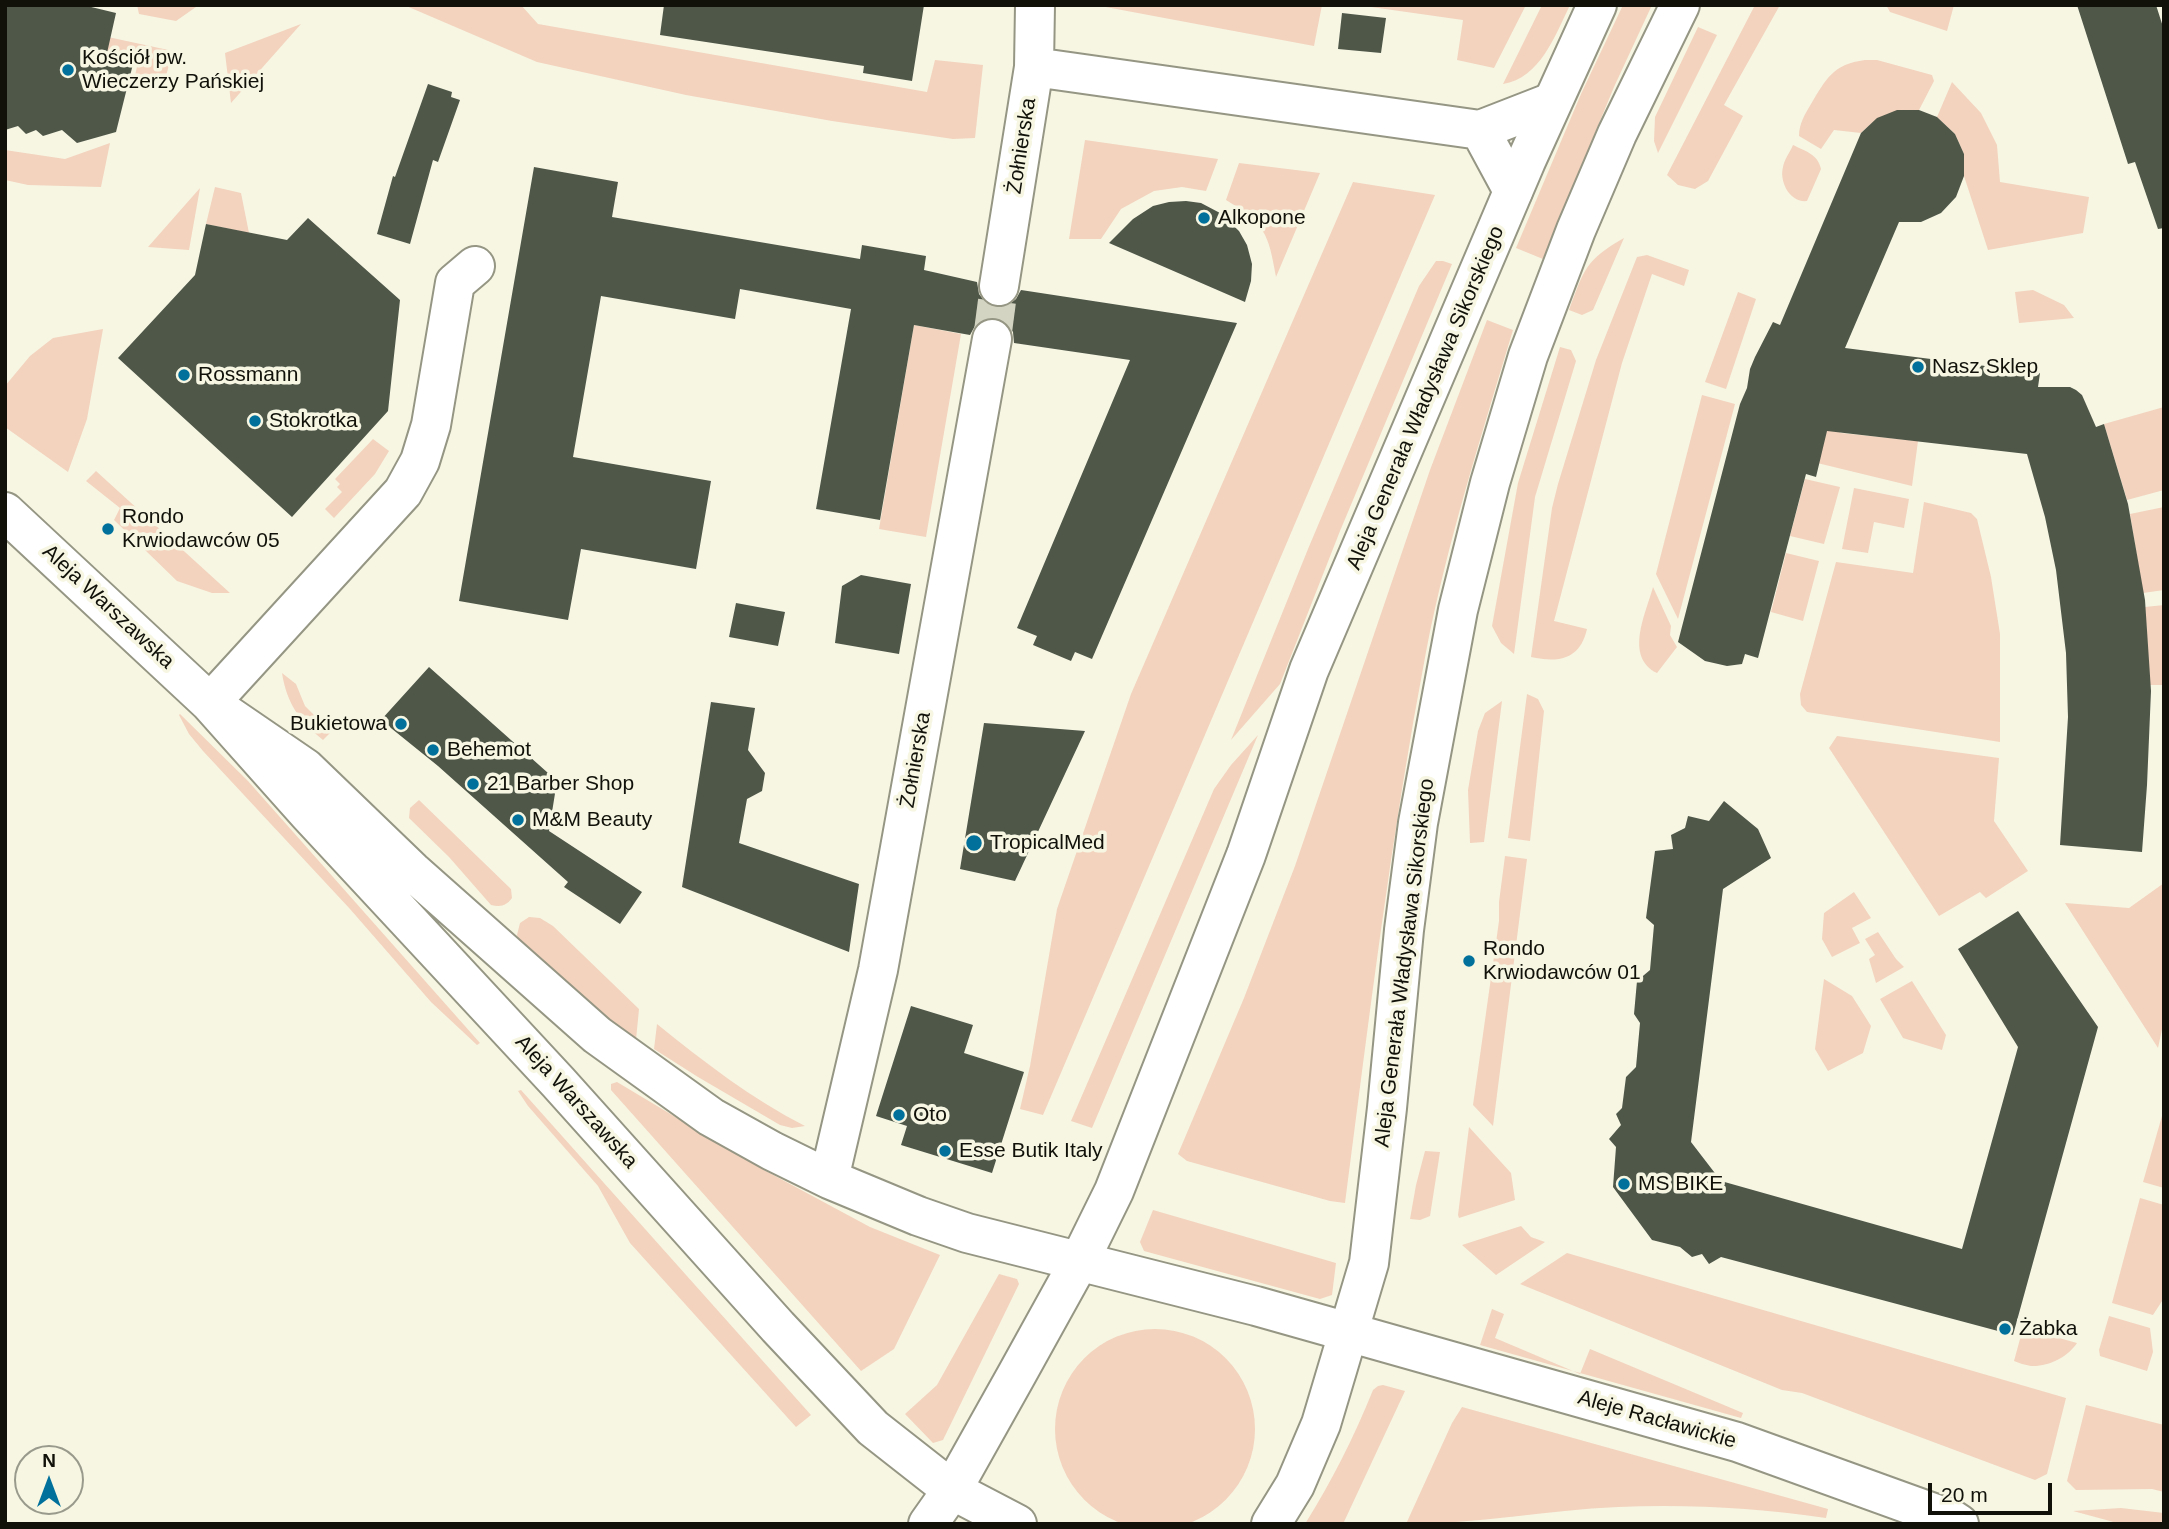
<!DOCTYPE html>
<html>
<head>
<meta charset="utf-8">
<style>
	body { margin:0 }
	#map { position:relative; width:2169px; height:1529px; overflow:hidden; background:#f6f6e3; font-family:Arial,sans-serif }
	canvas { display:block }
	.frame { position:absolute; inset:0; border:7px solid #11110a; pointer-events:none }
	.north { position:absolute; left:14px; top:1445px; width:70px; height:70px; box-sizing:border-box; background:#f6f6e3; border:2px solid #9a9a8c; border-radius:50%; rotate:0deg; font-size:19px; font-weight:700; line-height:28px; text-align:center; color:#11110a }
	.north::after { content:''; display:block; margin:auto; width:24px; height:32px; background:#01719c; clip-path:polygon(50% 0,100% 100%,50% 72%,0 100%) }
	.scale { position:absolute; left:1928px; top:1483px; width:124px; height:32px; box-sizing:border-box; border:4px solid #11110a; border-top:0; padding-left:9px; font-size:21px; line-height:24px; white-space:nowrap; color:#11110a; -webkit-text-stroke:5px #f6f6e3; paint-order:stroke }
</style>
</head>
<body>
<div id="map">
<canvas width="2169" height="1529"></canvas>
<div class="frame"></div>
<div class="north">N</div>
<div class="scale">20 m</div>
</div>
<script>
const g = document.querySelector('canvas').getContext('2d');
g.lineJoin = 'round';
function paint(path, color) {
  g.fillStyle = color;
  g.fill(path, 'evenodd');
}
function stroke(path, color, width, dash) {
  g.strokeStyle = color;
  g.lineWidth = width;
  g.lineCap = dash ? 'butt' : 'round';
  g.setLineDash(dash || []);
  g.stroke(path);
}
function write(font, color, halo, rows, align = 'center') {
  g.font = font + ' Arial,sans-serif';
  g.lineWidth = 7;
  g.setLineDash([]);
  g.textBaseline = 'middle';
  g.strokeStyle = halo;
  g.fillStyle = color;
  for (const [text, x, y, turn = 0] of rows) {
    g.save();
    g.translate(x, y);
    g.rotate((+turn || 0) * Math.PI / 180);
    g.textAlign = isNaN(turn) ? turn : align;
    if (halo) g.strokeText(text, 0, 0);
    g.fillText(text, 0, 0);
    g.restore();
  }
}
paint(new Path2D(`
	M137,5H195L196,7L176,21L139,14Z
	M404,5H521L538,24L927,92L935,60L983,65L975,138L953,139L832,121L686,95L537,62Z
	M1095,5H1322L1314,46Z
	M1357,5H1526L1494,68L1457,60L1463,20Z
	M1542,5H1570C1555,36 1540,78 1503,84Z
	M1623,5H1652L1614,87L1543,259L1516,248L1581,94Z
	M1755,5H1780L1724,105L1743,116L1708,181L1695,189L1678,185L1667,175Z
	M1886,5H1954L1947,31L1890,12Z
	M301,24L231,103L225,53Z
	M1698,27L1717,35L1658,153L1654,141L1655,117Z
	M94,34L173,51L162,90L133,84L139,58L90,48Z
	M1865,60H1877L1932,75L1934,81L1919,110C1891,110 1881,114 1861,133L1834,130L1821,149L1799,136C1799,124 1805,114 1811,104C1826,79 1833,64 1865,60Z
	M1952,82L1981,113L1997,145L2000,182L2089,197L2083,233L1988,250L1964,176V154L1955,134L1937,117Z
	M1085,140L1218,159L1206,191L1182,187L1154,191L1121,209L1101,239H1069Z
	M110,143L101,187L28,185L5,180V150L65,159Z
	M1793,145C1805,151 1818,154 1821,169L1807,201C1790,203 1779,182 1783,167C1784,160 1790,152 1793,145Z
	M1239,163L1320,173L1276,277C1268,232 1265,224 1226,200Z
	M1353,182L1435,195L1043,1115L1020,1109L1030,1066L1057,909L1131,694Z
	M215,187L241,193L249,233L206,224Z
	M200,188L189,250L148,247Z
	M1624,238L1593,310L1582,315L1569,310C1584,270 1585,260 1624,238Z
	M1647,255L1689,270L1684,286L1652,274L1622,363L1554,621L1587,629C1580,660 1558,663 1531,657L1552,508L1558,484L1596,360L1637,257Z
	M1436,261H1443L1452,264L1340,531L1280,684L1231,740L1308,549L1419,286Z
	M2033,290L2064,305L2074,318L2019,323L2015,292Z
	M1738,292L1756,299L1726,389L1705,382Z
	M1487,320L1513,330C1481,437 1447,543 1426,652C1391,835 1369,1019 1345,1203L1330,1201L1187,1161L1178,1154L1244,998L1295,866L1430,470Z
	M914,325L961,334L926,537L879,529Z
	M103,329L87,419L68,472L5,427V386L30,356L53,338Z
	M1560,347L1571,350L1576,361L1535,497L1514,654L1501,643L1492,626L1518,483Z
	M1702,395L1735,404L1678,619L1656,574Z
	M2164,407V490L2127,500L2104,424Z
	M1820,418L1841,433L1918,441L1912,486L1809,461Z
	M373,439L389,451L375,474L334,518L325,509L342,492L337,487L340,484L335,479Z
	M96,471L230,593H212L177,581L114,520L120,508L86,481Z
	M1805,479L1840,487L1824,544L1790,536Z
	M1854,488L1909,499L1904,528L1874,522L1868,553L1842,549Z
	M1924,502L1971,513L1977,519L1991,577L2000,634V742L1807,712L1801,705L1800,694L1836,562L1913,573Z
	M2164,507V590L2143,593L2130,514Z
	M1786,553L1819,561L1803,621L1771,612Z
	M1653,587L1671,626L1670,635L1677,647L1657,673C1624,657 1646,613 1653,587Z
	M2164,605V685H2150L2145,607Z
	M282,673L296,684L305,706L331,732L323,740C299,720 287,704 282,673Z
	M1527,694L1538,699L1544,711L1530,841L1508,838Z
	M1502,701L1484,842L1470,843L1468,790L1478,731L1485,713Z
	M180,714L248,781L480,1043L477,1045L431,1002L350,909L203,751L189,734L179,715Z
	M1258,735L1092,1128L1071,1121L1214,789L1231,765Z
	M1837,736L1999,758L1994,821L2028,871L1986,898L1980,892L1939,916L1829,748Z
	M419,800L511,889L512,898C506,906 501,907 491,905L449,857L409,818L410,808Z
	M1505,856L1527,859L1493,1126L1473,1105L1499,921V902Z
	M2164,883V1020L2158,1048L2065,903L2129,908Z
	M1854,892L1871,918L1852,928L1860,943L1832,957L1822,939L1824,913Z
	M529,917L540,918L553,926L639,1009L636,1040L568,987L521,946L517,935L520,923Z
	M1878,932L1896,959L1904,967L1876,983L1869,959L1875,955L1865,939Z
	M1824,979L1852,996L1871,1026L1863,1053L1828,1071L1815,1049Z
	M1912,981L1946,1035L1942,1050L1903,1038L1880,999Z
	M657,1024C704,1062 752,1099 805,1126L792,1128L780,1125L698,1077L654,1049Z
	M617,1082L764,1170L870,1227L940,1255L894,1349L861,1371L611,1090V1084Z
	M521,1090L811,1415L796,1427L630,1243L598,1186L528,1106L518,1091Z
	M2164,1109V1188L2143,1182Z
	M1469,1127L1511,1173L1515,1200L1459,1218L1458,1215Z
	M1425,1151L1440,1152L1430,1216L1420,1220L1410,1219L1416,1185Z
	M2140,1198L2164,1205V1298L2153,1315L2112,1303Z
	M1153,1210L1336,1263L1332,1295L1320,1299L1144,1251L1140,1242Z
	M1521,1226L1531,1237L1545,1242L1496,1275L1462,1245Z
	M1567,1253L2066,1398L2047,1474L2035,1480L1802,1393L1782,1390L1520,1284Z
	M999,1274L1017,1279L1019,1284L943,1440L933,1443L905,1414L937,1385Z
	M1492,1309L1504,1314L1495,1338L1580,1374L1590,1349L1743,1413L1741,1418L1480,1345Z
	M2109,1316L2150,1328L2153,1352L2147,1371L2100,1356L2099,1350Z
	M2023,1328L2077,1343C2068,1357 2048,1367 2031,1366C2025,1365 2019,1363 2014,1361Z
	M1055 1429a100 100 0 1 1 200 0a100 100 0 1 1-200 0Z
	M1383,1385L1405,1391L1343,1524H1305C1332,1481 1354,1437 1373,1390L1378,1386Z
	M2086,1405L2164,1425V1492L2152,1489L2076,1490L2067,1481Z
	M1462,1407L1828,1509L1826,1518C1757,1508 1688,1504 1618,1507C1547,1510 1477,1524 1406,1524L1452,1423Z
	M2121,1508L2164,1513V1524H2121L2073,1511Z`), '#f3d3be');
paint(new Path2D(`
	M5,5H83L116,13L107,53L134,60L116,132L77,143L62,130L43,136L36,130L26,134L18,126L5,130Z
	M664,5H924L912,81L863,73L864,66L660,35Z
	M2077,5H2156L2164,30V228L2158,229L2135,162L2128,164Z
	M1342,13L1386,18L1381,53L1338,49Z
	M428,84L452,92L451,97L460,100L438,162L433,160L410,244L377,234L393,176L395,177Z
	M1897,110H1919L1937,117L1955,134L1964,154V176L1956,197L1941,213L1921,222H1899L1845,348L2040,373L2038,387H2070L2076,390L2082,395L2096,427L2104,424L2128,504L2145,600L2151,691L2147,785L2142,852L2060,845L2068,717L2066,653L2056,570L2045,517L2027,454L1827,431L1816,477L1806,474L1758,658L1745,654L1742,664L1727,666L1705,661L1678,642L1740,404L1747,388L1750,369L1755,357L1773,322L1780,325L1861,133L1877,118Z
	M534,167L618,182L612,217L860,259L862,245L926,256L924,270L977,282L979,294L986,303L995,307L1007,306L1016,299L1021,290L1237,323L1092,659L1075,652L1071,661L1033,645L1037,636L1017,628L1130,360L1014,343L1013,332L1007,323L995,317L984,319L976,324L970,335L914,325L880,520L816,509L851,309L740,289L735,319L601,296L573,457L711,481L696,569L581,549L568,620L459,601Z
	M1186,201L1201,203L1220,213L1239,231L1247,245L1252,264L1251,281L1245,302L1109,243L1133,219L1153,206L1169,202Z
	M308,218L400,300L388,411L292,517L118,358L195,275L206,224L287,240Z
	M861,575L911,584L899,654L835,643L842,586Z
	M736,603L785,612L778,646L729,637Z
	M429,667L557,781L549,831L642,892L620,924L564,887L568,882L438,766L381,720Z
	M711,702L755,708L748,750L765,773L762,791L747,799L739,843L859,884L849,952L682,887Z
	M984,723L1085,731L1015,881L960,869Z
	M1724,801L1758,829L1771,858L1723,889L1691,1142L1721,1181L1962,1249L2018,1047L1958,949L2018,911L2098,1027L2013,1335L1721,1257L1709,1264L1702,1254L1692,1257L1680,1247L1652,1240L1613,1187L1616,1147L1609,1139L1621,1125L1616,1114L1622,1108L1626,1077L1636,1067L1640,1023L1634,1014L1637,981L1650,970L1654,925L1646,918L1655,851L1673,849L1671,835L1685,828L1688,816L1709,821Z
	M911,1006L973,1025L964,1053L1024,1072L992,1173L901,1145L907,1126L876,1116Z`), '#4f5749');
stroke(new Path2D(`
	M992,339L999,286`), '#d4d4c2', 38, [38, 19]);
const minor = new Path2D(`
	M1034,67L1480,130L1552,102
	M1480,130L1513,191
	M999,286L1034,67L1035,5
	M5,512L210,703L308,813L558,1082L778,1327L873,1428L952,1490L1017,1524
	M210,703L305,768L412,871L597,1035L711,1117L772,1151L829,1179L918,1216L967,1233L1256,1306L1737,1442L1953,1520L1959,1524
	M210,703L403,492L420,461L431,425L455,283L475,266
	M829,1179L878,970L992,339`);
const major = new Path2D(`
	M928,1524L952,1490L1017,1374L1079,1262L1114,1191L1246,855L1309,670L1526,161L1597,5
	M1271,1524L1295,1485L1321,1424L1369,1263L1387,1108L1404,930L1418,823L1458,610L1490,483L1528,356L1576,230L1617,134L1680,5`);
stroke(minor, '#969684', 42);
stroke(major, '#969684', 42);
stroke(minor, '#fff', 38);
stroke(major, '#fff', 38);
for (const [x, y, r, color] of [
	[68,70,7,"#01719c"],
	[1204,218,7,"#01719c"],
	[1918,367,7,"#01719c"],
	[184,375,7,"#01719c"],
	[255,421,7,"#01719c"],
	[108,529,7,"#01719c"],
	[401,724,7,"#01719c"],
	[433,750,7,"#01719c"],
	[473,784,7,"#01719c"],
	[518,820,7,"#01719c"],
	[974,843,9,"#01719c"],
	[1469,961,7,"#01719c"],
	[899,1115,7,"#01719c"],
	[945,1151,7,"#01719c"],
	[1624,1184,7,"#01719c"],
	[2005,1329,7,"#01719c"]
]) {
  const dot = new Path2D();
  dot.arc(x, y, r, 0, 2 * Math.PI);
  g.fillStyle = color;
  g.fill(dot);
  stroke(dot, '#f6f6e3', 2.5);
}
write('21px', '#11110a', '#f6f6e3', [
	["Kościół pw.",82,58],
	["Wieczerzy Pańskiej",82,82],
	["Alkopone",1218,218],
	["Nasz Sklep",1932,367],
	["Rossmann",198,375],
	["Stokrotka",269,421],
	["Rondo",122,517],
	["Krwiodawców 05",122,541],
	["Bukietowa",387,724,"right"],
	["Behemot",447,750],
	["21 Barber Shop",487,784],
	["M&M Beauty",532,820],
	["TropicalMed",990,843],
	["Rondo",1483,949],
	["Krwiodawców 01",1483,973],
	["Oto",913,1115],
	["Esse Butik Italy",959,1151],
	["MS BIKE",1638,1184],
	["Żabka",2019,1329]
], 'left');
write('21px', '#11110a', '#f6f6e3', [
	["Żołnierska",1022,146,-81],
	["Aleja Generała Władysława Sikorskiego",1426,398,-67],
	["Aleja Warszawska",108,607,43],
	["Żołnierska",916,760,-80],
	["Aleja Generała Władysława Sikorskiego",1405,963,-83],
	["Aleja Warszawska",576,1102,48],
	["Aleje Racławickie",1657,1420,16]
]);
</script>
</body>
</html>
